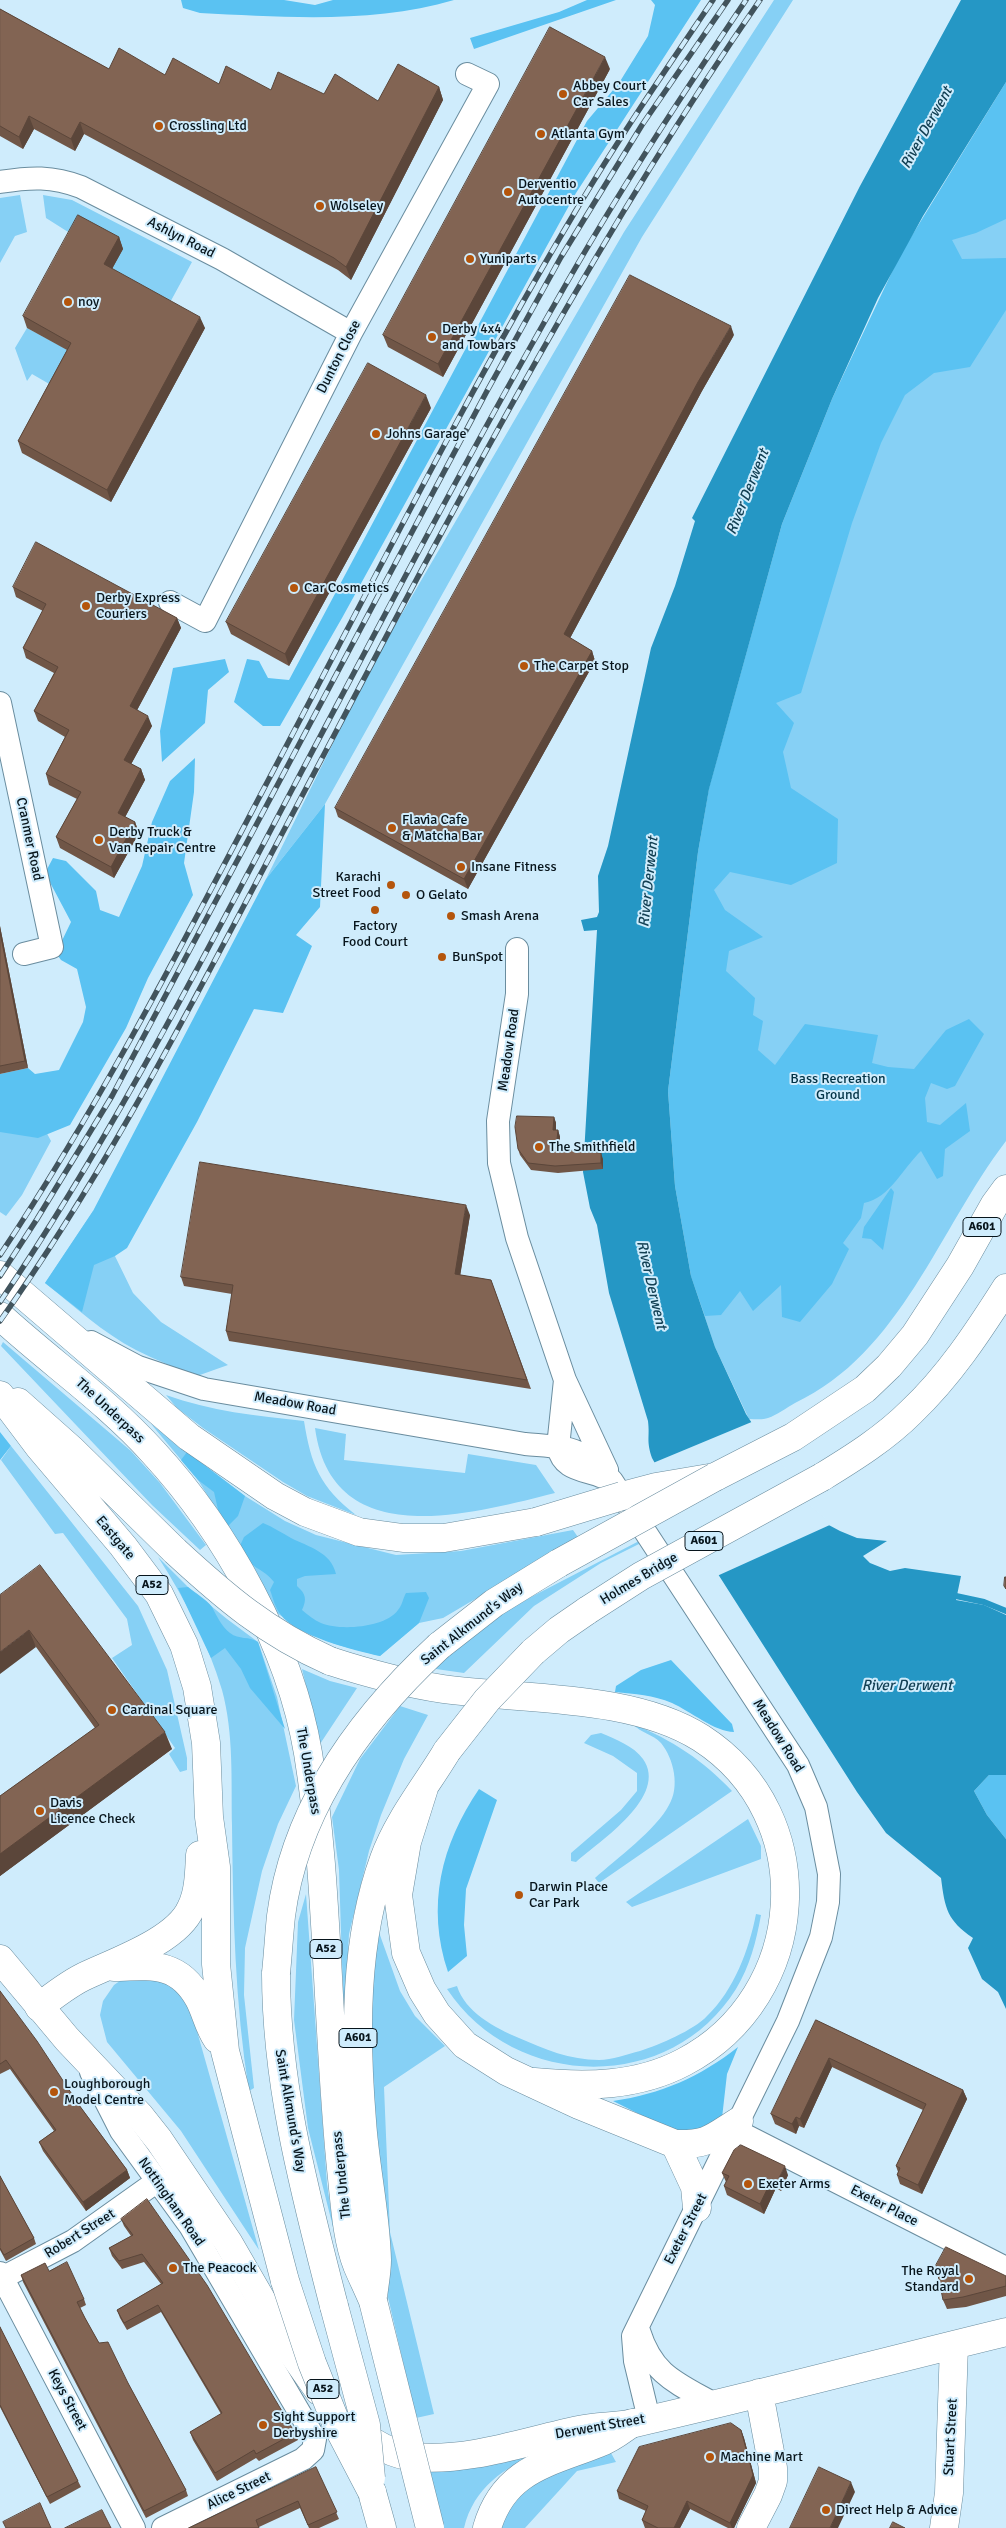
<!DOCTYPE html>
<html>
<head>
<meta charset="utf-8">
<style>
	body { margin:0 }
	canvas { display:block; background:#cfecfc }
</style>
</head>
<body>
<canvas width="1006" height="2528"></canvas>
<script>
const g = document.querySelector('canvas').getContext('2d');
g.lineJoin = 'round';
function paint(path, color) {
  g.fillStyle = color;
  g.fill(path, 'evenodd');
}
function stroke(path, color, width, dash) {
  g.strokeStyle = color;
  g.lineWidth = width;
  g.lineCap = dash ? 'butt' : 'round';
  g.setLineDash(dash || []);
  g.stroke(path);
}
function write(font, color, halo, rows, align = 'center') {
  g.font = font + ' Signika,sans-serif';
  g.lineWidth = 4;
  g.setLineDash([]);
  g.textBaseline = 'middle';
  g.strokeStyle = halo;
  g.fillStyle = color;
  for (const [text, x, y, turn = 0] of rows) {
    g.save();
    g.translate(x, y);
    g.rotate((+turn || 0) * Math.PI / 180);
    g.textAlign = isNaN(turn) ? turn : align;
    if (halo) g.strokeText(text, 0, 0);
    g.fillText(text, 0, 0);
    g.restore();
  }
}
paint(new Path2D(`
	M774,0H793L642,237L325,804L266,879L369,670L624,232Z
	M1006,82V1141C938,1230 901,1353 795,1403C786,1408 777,1415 768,1418C763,1420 755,1419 749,1419L715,1347L691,1276L698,852Z
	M20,195L27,232L15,236L0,263V198Z
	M43,195L72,200L192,262L167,308L116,280L76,237L46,218Z
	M27,328L68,350L51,385L32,374L27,381L15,348Z
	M0,1121L44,1128L51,1141L22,1195L6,1216L0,1212Z
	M93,1211L133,1293L161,1322L228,1365L197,1376C176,1368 156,1360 136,1350C103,1333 74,1306 45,1283Z
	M3,1342L131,1451L160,1483L206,1545L200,1550L152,1505L1,1346Z
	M166,1395C210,1411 257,1416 304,1421C311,1465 320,1487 356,1515L307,1496L283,1482L203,1428L177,1408Z
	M151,1424L245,1496L285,1521L316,1535L396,1555L461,1551L573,1530L580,1540L533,1565L443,1618L419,1623L380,1656L338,1645L309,1634L263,1604L227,1527L198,1480Z
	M315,1428L346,1434L344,1460L465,1473L468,1454L536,1465L555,1493C471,1514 332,1554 315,1428Z
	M11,1446L138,1606L167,1670L187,1758V1770L180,1772L169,1754L175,1748L112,1658L132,1645L127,1619L63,1533L55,1534L1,1460Z
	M641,1540L643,1542L601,1563L534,1606L464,1673L429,1668L491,1620L533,1596Z
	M158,1557L188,1587L227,1619L258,1642L277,1697L296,1786L278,1824L262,1871L245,1948L244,1995L254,2088L249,2091C235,2004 233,1915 232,1826C231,1781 234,1734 222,1690C208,1643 185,1599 158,1557Z
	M302,1669L330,1681L357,1688L320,1744Z
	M400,1706L428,1715L404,1759L381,1815L369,1851L349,1934L344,2026L339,1870L332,1817L360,1759Z
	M633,1724C672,1740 703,1760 732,1791L599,1883L595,1878C616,1859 657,1829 669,1805C680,1787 674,1759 661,1743C653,1734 640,1733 633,1724Z
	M601,1733C615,1739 634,1746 643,1759C669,1796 600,1841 576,1862L571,1861V1853L621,1810L637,1791V1773L613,1756L584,1743L591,1735Z
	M748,1819L761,1846V1859L632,1907L626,1902Z
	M306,1894L327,2184L334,2231L308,2128L294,2020L298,1922Z
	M756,1914L761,1915C756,1942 750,1966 736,1989C670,2095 514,2090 447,1989L457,1986C465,2012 495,2028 519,2038C544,2049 570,2060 599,2060C612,2060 627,2054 640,2051C659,2045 694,2030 707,2016C734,1990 749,1950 756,1914Z
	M376,1924L400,1991L415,2016L445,2046L384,2087L390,2232L434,2414L416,2418L387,2293L367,2071Z
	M162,1976L183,1997L193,2017L259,2250L181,2131L107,2042L100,2015L103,2001L114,1985L124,1978Z
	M540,2452C504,2468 474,2487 464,2528H442L427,2469Z
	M611,2453L616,2462L577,2471L525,2528H500L511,2506L524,2490L571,2462Z`), '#86d0f5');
paint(new Path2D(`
	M181,0H284L315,5L333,0H454C375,24 282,17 200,13L183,8Z
	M587,0H616L474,49L470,38L559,12Z
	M651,0H701L576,193L342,618L280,726H263L234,702L247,659L259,661L268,678L289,680L587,121L619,83L648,36L655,5Z
	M1006,82V219L976,233L952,240L962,259L1006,258V310L970,367L934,373L905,395L881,443L852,523L801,693L776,703L794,723L783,752L791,788L838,819L837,863L791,885L730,872L714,890L725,910L763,937L729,951L726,971L755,998L753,1015L763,1021L758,1050L775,1065L805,1024L878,1035L872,1063L888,1067L914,1069L946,1030L969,1019L984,1034L955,1086L947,1089L931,1083L925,1098L927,1122L940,1125L966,1103L970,1131L945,1149L943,1176L937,1179L921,1151C903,1168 890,1198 864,1203L861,1218L843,1243L849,1249L832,1284L800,1322L782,1317L781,1285L753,1311L740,1291L721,1315L705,1316L691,1276L675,1186L668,1091L698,852L709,788L782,524L832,399L900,255Z
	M225,659L229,672L208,690L205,723L162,762L160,731L173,668Z
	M195,758L194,792L184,863L193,895L148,978L126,1028L70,1125L38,1138L0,1132V1074L28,1068L35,1074L59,1070L83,1022L86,1007L77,969L61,960L56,953L71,922L45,873L53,858L66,861L96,891L100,910L119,917L142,866L152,822L170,781Z
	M325,804L320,907L296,935L312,946L283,1013L254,1009L197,1122L127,1248L115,1256L94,1265L82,1312L45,1283L93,1211L266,879Z
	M891,1188L894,1192L883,1250L871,1239L862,1238L864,1227Z
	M0,1432L11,1446L0,1460Z
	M187,1452L245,1496L238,1516L227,1527L219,1514L214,1492L198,1480L181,1460Z
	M263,1523C273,1527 282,1533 291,1538C309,1547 331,1552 336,1574L305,1576L297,1579V1586C306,1594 307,1599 302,1610C308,1615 314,1620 321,1623C339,1631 385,1628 398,1610C402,1606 403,1598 406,1593L426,1592L429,1598L419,1623L380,1656C355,1651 295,1635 281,1615C275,1608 273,1598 270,1590L274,1582C263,1567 250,1570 239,1548L244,1537Z
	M188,1587C195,1593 206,1599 212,1607C217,1616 221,1626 230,1633C239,1640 249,1636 258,1642L285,1729L250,1688L241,1669L225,1648L211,1658L178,1588Z
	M671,1660L732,1724L734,1732C715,1732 690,1711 672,1703C653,1695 635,1694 615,1692L616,1686L641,1670Z
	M989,1775H1006V1839L987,1815L974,1791Z
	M479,1789L497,1800L466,1889L464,1925L467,1956L448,1972C426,1906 441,1845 479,1789Z
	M738,2047L727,2074L722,2118L700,2139L665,2127L613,2101C661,2094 700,2077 738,2047Z`), '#5ac2f2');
paint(new Path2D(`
	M961,0H1006V82L923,216L878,298L832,399L782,524L709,789L698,852L668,1091L675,1186L691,1276L715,1347L746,1414L806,1506L825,1523L840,1531L857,1538L887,1541L863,1556L870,1563L890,1571L905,1568L961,1576L956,1600L984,1605L1006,1615V1775H989L974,1791L987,1815L1006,1839V2009L998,1992L982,1979L968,1948L973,1938C947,1920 945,1909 941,1878L886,1833L857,1792L709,1560L652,1458C646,1440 650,1438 648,1421L609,1293L597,1225L590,1208L583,1172L597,930L584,931L581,920L597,917L599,912L598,876L608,846L651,648L675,586L695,521L692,518L860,186Z`), '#2597c5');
paint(new Path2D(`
	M754,1421L808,1504L832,1524L717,1576L707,1562L653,1463Z`), '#cfecfc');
stroke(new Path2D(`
	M956,1596L984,1602L1006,1611`), '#2597c5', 6);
const minor = new Path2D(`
	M0,182C31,177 52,176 81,187L222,259L351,333
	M170,602L205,621L351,333L488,84L467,74
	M0,703L52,947L24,954
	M517,949V994L498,1121L499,1163L517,1238L565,1380L607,1470
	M91,1342L138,1367L204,1389L525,1444C571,1448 579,1445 612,1481L798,1765L816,1807L829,1874L828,1902L821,1937L788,2021L633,2336L635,2361L649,2419
	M565,1380L558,1447C563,1471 584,1469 603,1477
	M91,2072L121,2131L190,2226L315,2439L313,2450L303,2459L163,2528
	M735,2130L1006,2268
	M0,2273L134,2528
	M0,2279L73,2241L156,2182
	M639,2331C653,2376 677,2383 716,2405`);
const tertiary = new Path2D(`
	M0,1959L67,2039L140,2116L159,2140L228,2242L291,2351L319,2391
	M352,2426C370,2442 390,2455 415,2457C469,2462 526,2441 579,2430C597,2426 616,2427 635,2423C759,2395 882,2362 1006,2332
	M751,2528L768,2495L773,2481V2468L759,2393
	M944,2528L949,2493L954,2345`);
const primary = new Path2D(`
	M0,1275L189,1437L275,1496L305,1512L359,1532L403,1538H444L536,1522
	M0,1316C50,1362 107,1401 153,1452C226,1531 290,1646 308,1753C322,1839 325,1926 330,2013C333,2068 336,2123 342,2178C345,2207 347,2239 357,2265C362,2277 368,2289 373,2301
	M0,1395L40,1448L123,1546L159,1594L184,1645L197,1687L206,1743L209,1817L216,1867V1964L225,2051L285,2281
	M18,1402L72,1450L175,1551
	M822,1477C853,1458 885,1438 911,1412C949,1376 978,1332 1006,1288
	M622,1496L656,1487L715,1477L793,1437L865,1389L889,1366L915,1335L960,1266L995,1204L1006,1189
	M439,1646L494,1603L559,1563
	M533,1652L559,1630L588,1610
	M330,1661C367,1673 404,1683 443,1689C523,1700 632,1694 701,1738C822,1816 809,1997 684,2062C637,2087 585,2087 534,2082
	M424,1788L407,1842L398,1895L406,1953L422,1990L437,2014L465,2045L506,2071L579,2105L675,2144L695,2187L697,2208
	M114,1967C151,1966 178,1961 199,1999C206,2012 208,2026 217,2039
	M276,1973C276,2088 306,2196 334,2306
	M39,2007C53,1996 67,1985 83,1977C114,1962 177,1941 191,1908C199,1892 199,1873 200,1855
	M675,2144C708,2145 712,2138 739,2121
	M373,2298C374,2286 377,2273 377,2260C376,2214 365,2167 362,2121C355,2035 354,1941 384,1859C398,1820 426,1786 447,1751
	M372,2492L382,2528
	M487,2528C504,2469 549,2463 599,2443C611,2439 622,2430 632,2423`);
stroke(minor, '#6a8d9f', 24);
stroke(tertiary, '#6a8d9f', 29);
stroke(primary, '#6a8d9f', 29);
stroke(minor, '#fff', 22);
stroke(tertiary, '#fff', 28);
stroke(primary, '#fff', 28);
const rail = new Path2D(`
	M0,1255C98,1108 179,951 261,794C365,598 464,398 578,207C620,136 667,68 713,0
	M0,1276L37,1219L112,1096L487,391L561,257L642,125L728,0
	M0,1302C112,1137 202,960 295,784C381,622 466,459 557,300C615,197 680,98 746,0
	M0,1321C110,1167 195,997 284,830C433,549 578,263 760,0`);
stroke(rail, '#42545d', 5.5);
stroke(rail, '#cfecfc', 4, [11]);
const primaryBridge = new Path2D(`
	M536,1522L622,1496
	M175,1551C225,1597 267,1633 330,1661
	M559,1563L715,1477
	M588,1610L641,1576L822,1477
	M447,1751L487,1700L533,1652
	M276,1973C278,1954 279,1935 281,1916C295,1808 361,1718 439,1646
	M285,2281L312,2363L337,2425L372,2492
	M373,2301L430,2528
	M334,2306L366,2425L371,2478`);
stroke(primaryBridge, '#6a8d9f', 29, []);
stroke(primaryBridge, '#fff', 28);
paint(new Path2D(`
	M0,9L109,69L165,75L219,84L271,90L324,94L378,101L439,87L443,100L351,280L338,270L84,134L75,151L34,129L23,149L0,136Z
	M610,69L443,377L388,347L383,335Z
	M119,237L123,249L112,269L205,328L111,502L22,453L18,441L67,350L27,328L23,316Z
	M734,335L702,391L570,638L592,651L595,661L468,889L338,817L335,808Z
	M431,408L289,666L231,634L226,622Z
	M13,587L177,618L181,628L137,710L152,726L131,764L141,769L145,780L125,817L135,822L139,833L114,878L60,848L56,837L77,799L49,785L46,774L65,737L38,721L34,711L54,673L26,658L23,648L43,611L16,597Z
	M0,926L28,1068L0,1074Z
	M554,1117L556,1123V1130H558L560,1137L559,1149L603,1159V1169L558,1173L531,1170L520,1155L518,1149Z
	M470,1215L460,1275L491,1280L531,1389L229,1341L226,1331L232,1294L184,1286L181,1277Z
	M0,1595L172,1749L0,1876V1796L95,1728L36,1647Z
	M0,1991L79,2105L127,2170L130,2178L86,2211L43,2151L39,2142L54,2131L10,2069L0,2074Z
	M816,2020L963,2090L967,2099L922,2194L900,2184L897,2175L898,2172L896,2166L923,2110L832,2067L804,2128L799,2126L796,2134L775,2124L771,2114Z
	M722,2173L788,2175L781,2191L776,2188L764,2214L727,2195L724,2186L726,2182Z
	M0,2176L34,2238L36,2244L6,2261L0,2250Z
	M121,2219L295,2433L298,2440L259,2461L256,2458L217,2481L193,2440L190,2432L221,2414L161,2312L127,2330L120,2318L117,2310L161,2284L144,2262L122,2269L112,2256L109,2248L131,2236L124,2226Z
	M49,2271L84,2299L86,2305L80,2308L85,2318L99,2343L128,2383L186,2490L188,2496L146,2518L23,2282L21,2275Z
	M1006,2276V2296L966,2307L947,2309L943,2300Z
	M0,2327L78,2481L81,2487L50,2504L0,2407Z
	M741,2430L744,2438L756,2483L734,2528H728L690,2509L680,2528H645L642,2520L646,2511L619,2499L617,2491Z
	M316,2467L339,2519L319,2528H309L300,2508L259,2527L189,2528Z`), '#705647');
paint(new Path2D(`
	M605,57L610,69L443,377L438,364Z
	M439,87L443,100L351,280L346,267Z
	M29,116L34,129L23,149L19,137Z
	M80,122L84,134L75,151L71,139Z
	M119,237L123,249L108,276L104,264Z
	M200,317L205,328L111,502L107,490Z
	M731,326L734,335L702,391L567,644L564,634L698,382Z
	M426,395L431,408L289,666L285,654Z
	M177,618L181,628L134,716L130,706Z
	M592,651L595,661L468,889L464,879Z
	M148,716L152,726L128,770L124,760Z
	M141,769L145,780L122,823L118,813Z
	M135,822L139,833L114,878L111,867Z
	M0,926L28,1068L25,1061L0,932Z
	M554,1117L556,1123V1136L553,1130Z
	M558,1130L560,1137L559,1156L556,1149Z
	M601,1153L603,1159V1169L601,1163Z
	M466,1205L470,1215L459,1283L455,1274Z
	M29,1630L36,1647L0,1674V1652Z
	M165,1732L172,1749L0,1876V1854Z
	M829,2058L832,2067L804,2128L800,2119Z
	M963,2090L967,2099L922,2194L918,2185Z
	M796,2117L799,2126L796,2134L792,2124Z
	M785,2166L788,2175L781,2191L777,2182Z
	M127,2170L130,2178L86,2211L83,2202Z
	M772,2179L776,2188L764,2214L760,2204Z
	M741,2430L744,2438L756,2483L734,2528H732L730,2523Z
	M851,2482L855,2492L838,2528H830Z
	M687,2501L690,2509L680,2528H674Z`), '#5b463a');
const building = new Path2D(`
	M0,9L109,69L119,48L165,75L173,58L219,84L226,66L271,90L278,72L324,94L335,74L378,101L398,64L439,87L346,267L334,258L80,122L71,139L29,116L19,137L0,126Z
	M550,27L605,57L438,364L383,335Z
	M78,215L119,237L104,264L200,317L107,490L18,441L71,343L23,316Z
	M630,275L731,326L698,382L564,634L592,651L464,879L335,808Z
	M368,363L426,395L285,654L226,622Z
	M36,542L177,618L130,706L148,716L124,760L141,769L118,813L135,822L111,867L56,837L81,792L46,774L69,730L34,711L58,667L23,648L46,604L13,587Z
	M0,932L25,1061L0,1066Z
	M517,1116L554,1117L553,1130H558L556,1149L601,1153V1163L555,1166L528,1163L518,1149L515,1127Z
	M200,1162L466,1205L455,1274L491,1280L527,1380L226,1331L233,1285L181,1277Z
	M40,1565L165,1732L0,1854V1796L99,1725L29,1630L0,1652V1595Z
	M1005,1577H1006V1589L1004,1586Z
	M0,1991L37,2041L79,2105L127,2170L83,2202L39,2142L56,2130L6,2060L0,2064Z
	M816,2020L963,2090L918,2185L897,2175L900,2168L896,2166L926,2104L829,2058L800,2119L796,2117L792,2124L771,2114Z
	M741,2145L785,2166L777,2182L772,2179L760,2204L724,2186L729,2176L722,2173L734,2150Z
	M0,2176L34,2238L4,2255L0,2248Z
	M147,2199L207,2285L295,2433L256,2454L254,2450L215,2473L190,2432L222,2413L158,2305L124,2323L117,2310L163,2283L142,2254L119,2261L109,2248L133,2235L121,2219Z
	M946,2247L1006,2276V2286L963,2297L943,2300L936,2265Z
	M67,2262L84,2299L77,2302L85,2318L99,2343L108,2342L128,2383L186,2490L144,2511L21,2275L45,2263L49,2271Z
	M0,2327L78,2481L47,2497L0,2405Z
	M731,2423L741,2430L753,2475L730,2523L687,2501L674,2528H658L642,2520L648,2506L617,2491L639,2447Z
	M316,2467L337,2512L308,2525L298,2501L256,2520L259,2528H189Z
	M819,2467L851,2482L830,2528H790Z
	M40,2503L51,2528H6L3,2522Z
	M102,2510L111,2528H65Z
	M893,2522L905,2528H890Z`);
paint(building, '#826453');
stroke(building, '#5b463a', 1);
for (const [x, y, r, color] of [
	[563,94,5,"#b4550c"],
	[159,126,5,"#b4550c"],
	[541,134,5,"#b4550c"],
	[508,192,5,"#b4550c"],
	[320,206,5,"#b4550c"],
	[470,259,5,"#b4550c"],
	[68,302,5,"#b4550c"],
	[432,337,5,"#b4550c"],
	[376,434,5,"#b4550c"],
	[294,588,5,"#b4550c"],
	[86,606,5,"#b4550c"],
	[524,666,5,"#b4550c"],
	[392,828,5,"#b4550c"],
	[99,840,5,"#b4550c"],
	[461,867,5,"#b4550c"],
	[391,885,5,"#b4550c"],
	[406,895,5,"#b4550c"],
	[375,910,5,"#b4550c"],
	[451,916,5,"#b4550c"],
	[442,957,5,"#b4550c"],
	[539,1147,5,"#b4550c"],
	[112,1710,5,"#b4550c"],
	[40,1811,5,"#b4550c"],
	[519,1895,5,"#b4550c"],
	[54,2092,5,"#b4550c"],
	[748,2184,5,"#b4550c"],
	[173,2268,5,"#b4550c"],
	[969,2279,5,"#b4550c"],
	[263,2425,5,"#b4550c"],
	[710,2457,5,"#b4550c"],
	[826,2510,5,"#b4550c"]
]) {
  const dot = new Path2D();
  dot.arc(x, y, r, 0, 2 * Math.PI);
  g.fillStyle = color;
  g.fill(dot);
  stroke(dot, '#cfecfc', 2);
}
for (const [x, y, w] of [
	[982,1227,38],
	[704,1541,38],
	[152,1585,32],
	[326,1949,32],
	[358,2038,38],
	[323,2389,32]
]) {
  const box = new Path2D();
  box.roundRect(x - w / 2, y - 9.5, w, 19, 4);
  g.fillStyle = '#cfecfc';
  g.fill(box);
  stroke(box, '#08151c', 1);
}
write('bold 12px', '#08151c', null, [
	["A601",982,1227],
	["A601",704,1541],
	["A52",152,1585],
	["A52",326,1949],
	["A601",358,2038],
	["A52",323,2389]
]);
write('14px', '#08151c', '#cfecfc', [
	["Abbey Court",573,86],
	["Car Sales",573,102],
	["Crossling Ltd",169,126],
	["Atlanta Gym",551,134],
	["Derventio",518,184],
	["Autocentre",518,200],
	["Wolseley",330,206],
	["Yuniparts",480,259],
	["noy",78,302],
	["Derby 4x4",442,329],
	["and Towbars",442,345],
	["Johns Garage",386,434],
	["Car Cosmetics",304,588],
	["Derby Express",96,598],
	["Couriers",96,614],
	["The Carpet Stop",534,666],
	["Flavia Cafe",402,820],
	["& Matcha Bar",402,836],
	["Derby Truck &",109,832],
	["Van Repair Centre",109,848],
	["Insane Fitness",471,867],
	["Karachi",381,877,"right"],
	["Street Food",381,893,"right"],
	["O Gelato",416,895],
	["Smash Arena",461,916],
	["Factory",375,926,"center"],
	["Food Court",375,942,"center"],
	["BunSpot",452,957],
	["The Smithfield",549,1147],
	["Cardinal Square",122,1710],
	["Davis",50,1803],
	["Licence Check",50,1819],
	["Darwin Place",529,1887],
	["Car Park",529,1903],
	["Loughborough",64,2084],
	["Model Centre",64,2100],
	["Exeter Arms",758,2184],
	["The Peacock",183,2268],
	["The Royal",959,2271,"right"],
	["Standard",959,2287,"right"],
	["Sight Support",273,2417],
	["Derbyshire",273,2433],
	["Machine Mart",720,2457],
	["Direct Help & Advice",836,2510]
], 'left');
write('14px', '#08151c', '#cfecfc', [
	["Ashlyn Road",181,238,27],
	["Dunton Close",339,357,-63],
	["Cranmer Road",29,839,78],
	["Meadow Road",509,1050,-82],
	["Meadow Road",295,1404,10],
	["The Underpass",110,1411,43],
	["Eastgate",115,1538,50],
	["Holmes Bridge",639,1579,-31],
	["Saint Alkmund's Way",472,1624,-38],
	["Meadow Road",778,1736,58],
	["The Underpass",308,1771,80],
	["Saint Alkmund's Way",290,2111,80],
	["The Underpass",342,2175,-96],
	["Nottingham Road",171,2202,55],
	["Exeter Place",884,2206,27],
	["Exeter Street",686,2229,-63],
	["Robert Street",80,2234,-32],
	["Keys Street",67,2400,62],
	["Derwent Street",600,2427,-10],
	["Stuart Street",951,2437,-87],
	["Alice Street",239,2491,-26]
]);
write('14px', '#013245', '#cfecfc', [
	["Bass Recreation",838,1079],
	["Ground",838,1095]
]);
write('italic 15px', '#134054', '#cfecfc', [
	["River Derwent",927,128,-61],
	["River Derwent",748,492,-68],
	["River Derwent",649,882,-84],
	["River Derwent",651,1285,77],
	["River Derwent",907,1686]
]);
</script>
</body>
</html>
